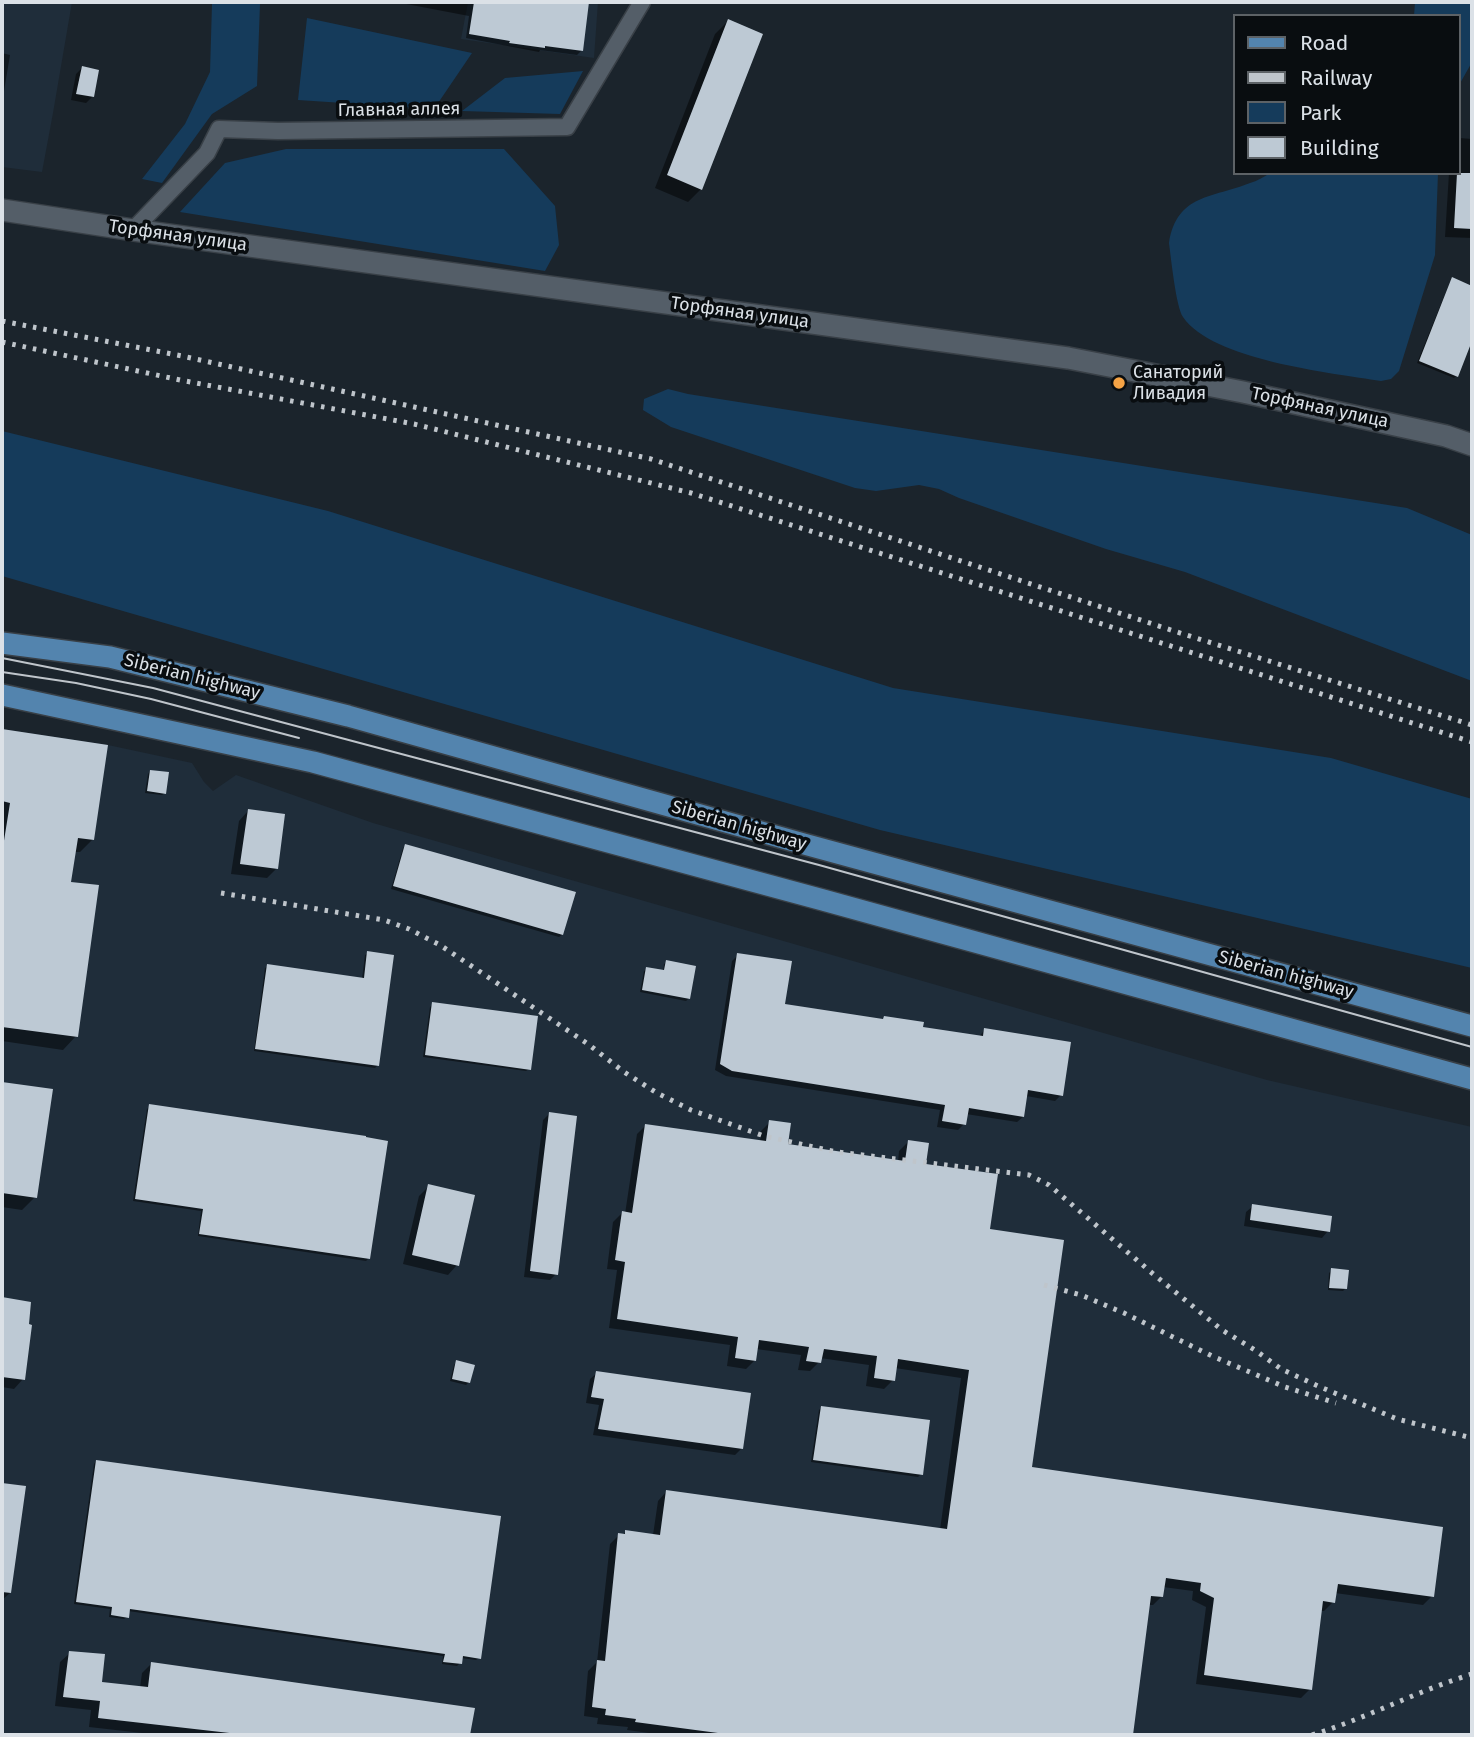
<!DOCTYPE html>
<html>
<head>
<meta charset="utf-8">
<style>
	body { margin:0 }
	#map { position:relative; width:1474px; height:1737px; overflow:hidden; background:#1b242c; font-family:"Fira Sans",sans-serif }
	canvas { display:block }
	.frame { position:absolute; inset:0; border:4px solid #dbe1e7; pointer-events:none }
	.legend { position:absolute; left:1233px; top:14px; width:228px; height:161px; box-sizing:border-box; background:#090d10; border:2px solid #5d6266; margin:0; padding:9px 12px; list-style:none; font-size:21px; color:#dbe1e7 }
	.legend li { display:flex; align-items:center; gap:14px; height:35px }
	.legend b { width:35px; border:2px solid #5d6266 }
</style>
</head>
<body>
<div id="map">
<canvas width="1474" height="1737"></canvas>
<div class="frame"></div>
<ul class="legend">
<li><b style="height:9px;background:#5384ae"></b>Road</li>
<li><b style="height:9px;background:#bfc5cb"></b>Railway</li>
<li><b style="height:19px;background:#153b5b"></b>Park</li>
<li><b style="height:19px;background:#bdc9d4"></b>Building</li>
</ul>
</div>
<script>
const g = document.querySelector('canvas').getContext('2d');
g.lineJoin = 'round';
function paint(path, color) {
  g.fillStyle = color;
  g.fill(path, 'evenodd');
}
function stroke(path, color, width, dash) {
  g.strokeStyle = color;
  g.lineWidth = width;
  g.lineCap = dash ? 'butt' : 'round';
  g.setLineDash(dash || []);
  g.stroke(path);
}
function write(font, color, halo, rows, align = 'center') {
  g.font = font + ' "Fira Sans",sans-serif';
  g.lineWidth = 7;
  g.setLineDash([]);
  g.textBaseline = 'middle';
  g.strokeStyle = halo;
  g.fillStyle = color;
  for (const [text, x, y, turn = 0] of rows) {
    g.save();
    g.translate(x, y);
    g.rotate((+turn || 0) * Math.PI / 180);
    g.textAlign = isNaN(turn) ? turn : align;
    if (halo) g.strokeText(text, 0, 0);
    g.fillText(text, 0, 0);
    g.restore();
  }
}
paint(new Path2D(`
	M2,2H72L53,113L42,172L2,167Z
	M468,2H598L594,58L461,39Z
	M2,729L108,745L192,763L204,782L213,791L236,775L373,823L1267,1080L1472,1127V1735H2Z`), '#1f2d3a');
paint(new Path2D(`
	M1415,2H1472V62L1458,87V16H1414Z
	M212,4H260L257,86L212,114L162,183L142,179L185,124L210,72Z
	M307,18L472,53L434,109L298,100Z
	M583,71L560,114L462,111L505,78Z
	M286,149H504L555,206L559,245L545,271L180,212L225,163Z
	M1270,173H1438L1435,255L1399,371L1391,379L1381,381C1331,373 1212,360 1183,317C1176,307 1171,258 1169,243C1177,193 1214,198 1250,183C1257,181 1264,177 1270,173Z
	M668,389L688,394L1407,508L1472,535V681L1185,572L1106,549L959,498L939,489L919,485L876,491L855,488L671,427L643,410L644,399Z
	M2,431L328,511L893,688L1331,758L1472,799V968L880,830L2,576Z`), '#153b5b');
paint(new Path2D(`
	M401,2H588L581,51L577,55L540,50L539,52L466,38L469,16L401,3Z
	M728,21L701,189L688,202L655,188L715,34Z
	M2,53L10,55L2,103Z
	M82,68L92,97L86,103L71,100L76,74Z
	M1460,138L1472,139V238L1445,237L1449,173H1458V140Z
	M1452,280L1472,288V336L1456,376L1454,378L1417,363L1450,282Z
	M2,731L106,746L93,839L80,852H74L69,883L76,1036L63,1050L2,1041Z
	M150,771L165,793L162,795L145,793L148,774Z
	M248,811L276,869L267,878L231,874L239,821Z
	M406,846L562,935L559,937L391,889L403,848Z
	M368,953L377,1066L375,1068L254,1051L265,968L268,966L362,979L365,955Z
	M738,955L783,1006L979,1037L985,1029L1061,1095L1055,1101L1026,1096L1023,1117L1017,1122L966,1114L964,1124L958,1130L937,1127L940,1110L726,1076L715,1070L732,961Z
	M667,962L689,998L686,1001L640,992L644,971L647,969L663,972L664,964Z
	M433,1004L529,1069L526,1071L423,1057L430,1007Z
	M2,1084L51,1091L35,1197L22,1210L2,1207Z
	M150,1106L368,1259L366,1261L198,1236L201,1211L133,1201L147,1109Z
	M549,1114L556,1274L550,1280L524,1277L543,1120Z
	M770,1122L786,1145L898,1162L899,1151L908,1142L924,1165L988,1230L1030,1469L1432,1596L1423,1605L1335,1593L1333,1602L1324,1611H1320L1310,1689L1301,1698L1196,1684L1206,1607L1192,1600L1193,1591L1163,1587L1162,1596L1153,1605H1148L1132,1735H664L627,1730L628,1727L597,1724L598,1718L584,1716L588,1671L597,1662L610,1544L619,1535H622L626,1532L653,1535L658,1501L666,1492L940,1530L961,1378L895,1368L893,1380L884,1389L866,1386L869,1365L820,1358L819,1362L810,1371L798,1370L801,1355L756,1349L755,1360L746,1369L727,1366L730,1345L609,1328L617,1270L607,1269L613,1222L622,1213L625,1214L637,1134L646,1125L760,1142L761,1131Z
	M429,1186L457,1265L448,1275L403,1264L419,1196Z
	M1253,1206L1328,1231L1322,1238L1244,1226L1246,1212Z
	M1332,1270L1345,1289L1343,1291L1328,1290L1329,1273Z
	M2,1299L29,1303L23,1379L14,1389L2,1387Z
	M457,1362L469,1382L466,1385L450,1381L454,1365Z
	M597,1373L741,1449L735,1455L593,1435L599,1405L586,1403L590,1379Z
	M821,1408L921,1474L918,1477L811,1462L819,1410Z
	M96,1461L479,1658L476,1660L461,1658L460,1663L457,1666L442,1664L443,1656L128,1611L127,1617L124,1619L109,1617L110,1609L74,1604L94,1464Z
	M2,1484L24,1488L10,1593L2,1600Z
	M70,1653L100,1683L140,1688L142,1673L152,1663L473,1710L468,1735H160L89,1727L91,1710L55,1706L60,1662Z`), '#0007');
paint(new Path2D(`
	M474,2H589L583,51L545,46V48L509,43L510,41L469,34Z
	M728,19L763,34L702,190L667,175Z
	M82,66L99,70L94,97L76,94Z
	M1457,173H1472V229L1454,228Z
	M1452,277L1472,286V341L1458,377L1419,361Z
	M2,729L108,745L94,840L78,838L71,882L99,885L78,1037L2,1027V847H3L10,803L2,801Z
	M150,770L169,772L166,794L147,791Z
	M248,809L285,814L278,869L240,864Z
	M405,844L576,892L563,935L393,886Z
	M367,951L394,955L379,1066L255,1049L267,964L364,978Z
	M737,953L792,961L785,1004L883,1019L884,1016L924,1022L923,1027L983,1036L984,1028L1071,1042L1063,1096L1028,1090L1024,1117L969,1108L966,1125L942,1121L945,1105L732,1071L720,1064Z
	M666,960L696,966L690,999L642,990L646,967L664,970Z
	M432,1002L538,1016L531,1070L425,1055Z
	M2,1082L53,1089L37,1198L2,1193Z
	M149,1104L366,1136V1137L388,1141L370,1259L199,1234L203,1209L135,1199Z
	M549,1112L577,1116L558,1275L530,1271Z
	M769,1120L791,1123L788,1144L905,1161L908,1140L929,1143L926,1164L998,1174L990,1229L1064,1240L1032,1467L1443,1527L1434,1597L1338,1584L1335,1603L1323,1601L1312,1690L1204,1675L1214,1598L1200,1591L1201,1583L1166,1578L1163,1597L1151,1596L1133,1735H733L635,1722L636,1719L605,1715L606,1709L592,1707L597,1660L605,1661L618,1533L625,1534V1530L660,1535L666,1490L947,1529L969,1370L898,1359L895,1381L874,1378L877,1356L824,1349L821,1363L806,1361L809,1347L759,1340L756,1361L735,1358L738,1337L617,1319L625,1262L615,1260L622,1211L632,1213L645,1124L766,1141Z
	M428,1184L475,1195L459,1266L412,1255Z
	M1252,1204L1332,1216L1330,1232L1250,1220Z
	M1331,1268L1349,1270L1347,1289L1329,1288Z
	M2,1297L31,1302L29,1324L32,1325L25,1380L2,1377Z
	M456,1360L475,1365L470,1383L452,1379Z
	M596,1371L751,1393L743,1449L598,1429L604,1399L591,1397Z
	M821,1406L930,1420L923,1475L813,1460Z
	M96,1460L501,1516L481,1659L463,1656L462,1664L443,1662L445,1654L130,1609L129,1618L111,1615L112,1607L76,1602Z
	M2,1483L26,1486L11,1593L2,1592Z
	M69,1651L105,1654L102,1682L148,1687L151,1662L475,1708L470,1735H247L98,1718L100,1701L63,1697Z`), '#bdc9d4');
const street = new Path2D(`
	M133,230L207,153L219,129L278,131L567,127L642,2`);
const secondary = new Path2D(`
	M2,210L133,230L1068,358L1243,392L1446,436L1472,445`);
const primary = new Path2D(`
	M2,643L110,657L348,716L804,844L1472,1026
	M2,695L313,762L823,900L1472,1079`);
stroke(street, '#394047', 19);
stroke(secondary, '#394047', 24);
stroke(primary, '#394047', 24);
stroke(street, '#545e68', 16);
stroke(secondary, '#545e68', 21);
stroke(primary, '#5384ae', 21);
stroke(new Path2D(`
	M2,658L153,688L819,865L1472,1047
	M2,672L76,683L151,699L299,738`), '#bfc5cb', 2);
stroke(new Path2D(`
	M2,321L182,356L651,459L1177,632L1472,725
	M2,342L180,380L414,424L691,493L1472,742
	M221,893L384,920L409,929L440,945L588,1044L624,1072L657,1093L691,1110L764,1136L837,1152L1029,1175L1049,1185L1152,1273L1222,1330L1255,1350L1281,1369L1318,1386L1397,1419L1472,1438
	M1044,1285L1081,1295L1124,1313L1212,1356L1285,1387L1336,1403
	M1312,1735C1367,1718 1417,1691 1472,1674`), '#bfc5cb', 5, [3.5, 7]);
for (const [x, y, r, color] of [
	[1119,383,7,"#f5a345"]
]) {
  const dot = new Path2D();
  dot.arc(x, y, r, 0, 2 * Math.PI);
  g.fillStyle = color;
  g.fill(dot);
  stroke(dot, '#090d10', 2.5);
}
write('18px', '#dbe1e7', '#090d10', [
	["Главная аллея",399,110,-1],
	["Торфяная улица",178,236,8],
	["Торфяная улица",740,313,8],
	["Торфяная улица",1320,408,12],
	["Siberian highway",192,677,14],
	["Siberian highway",739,826,16],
	["Siberian highway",1286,975,15]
]);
write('18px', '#dbe1e7', '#090d10', [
	["Санаторий",1133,373],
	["Ливадия",1133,394]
], 'left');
</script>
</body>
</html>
